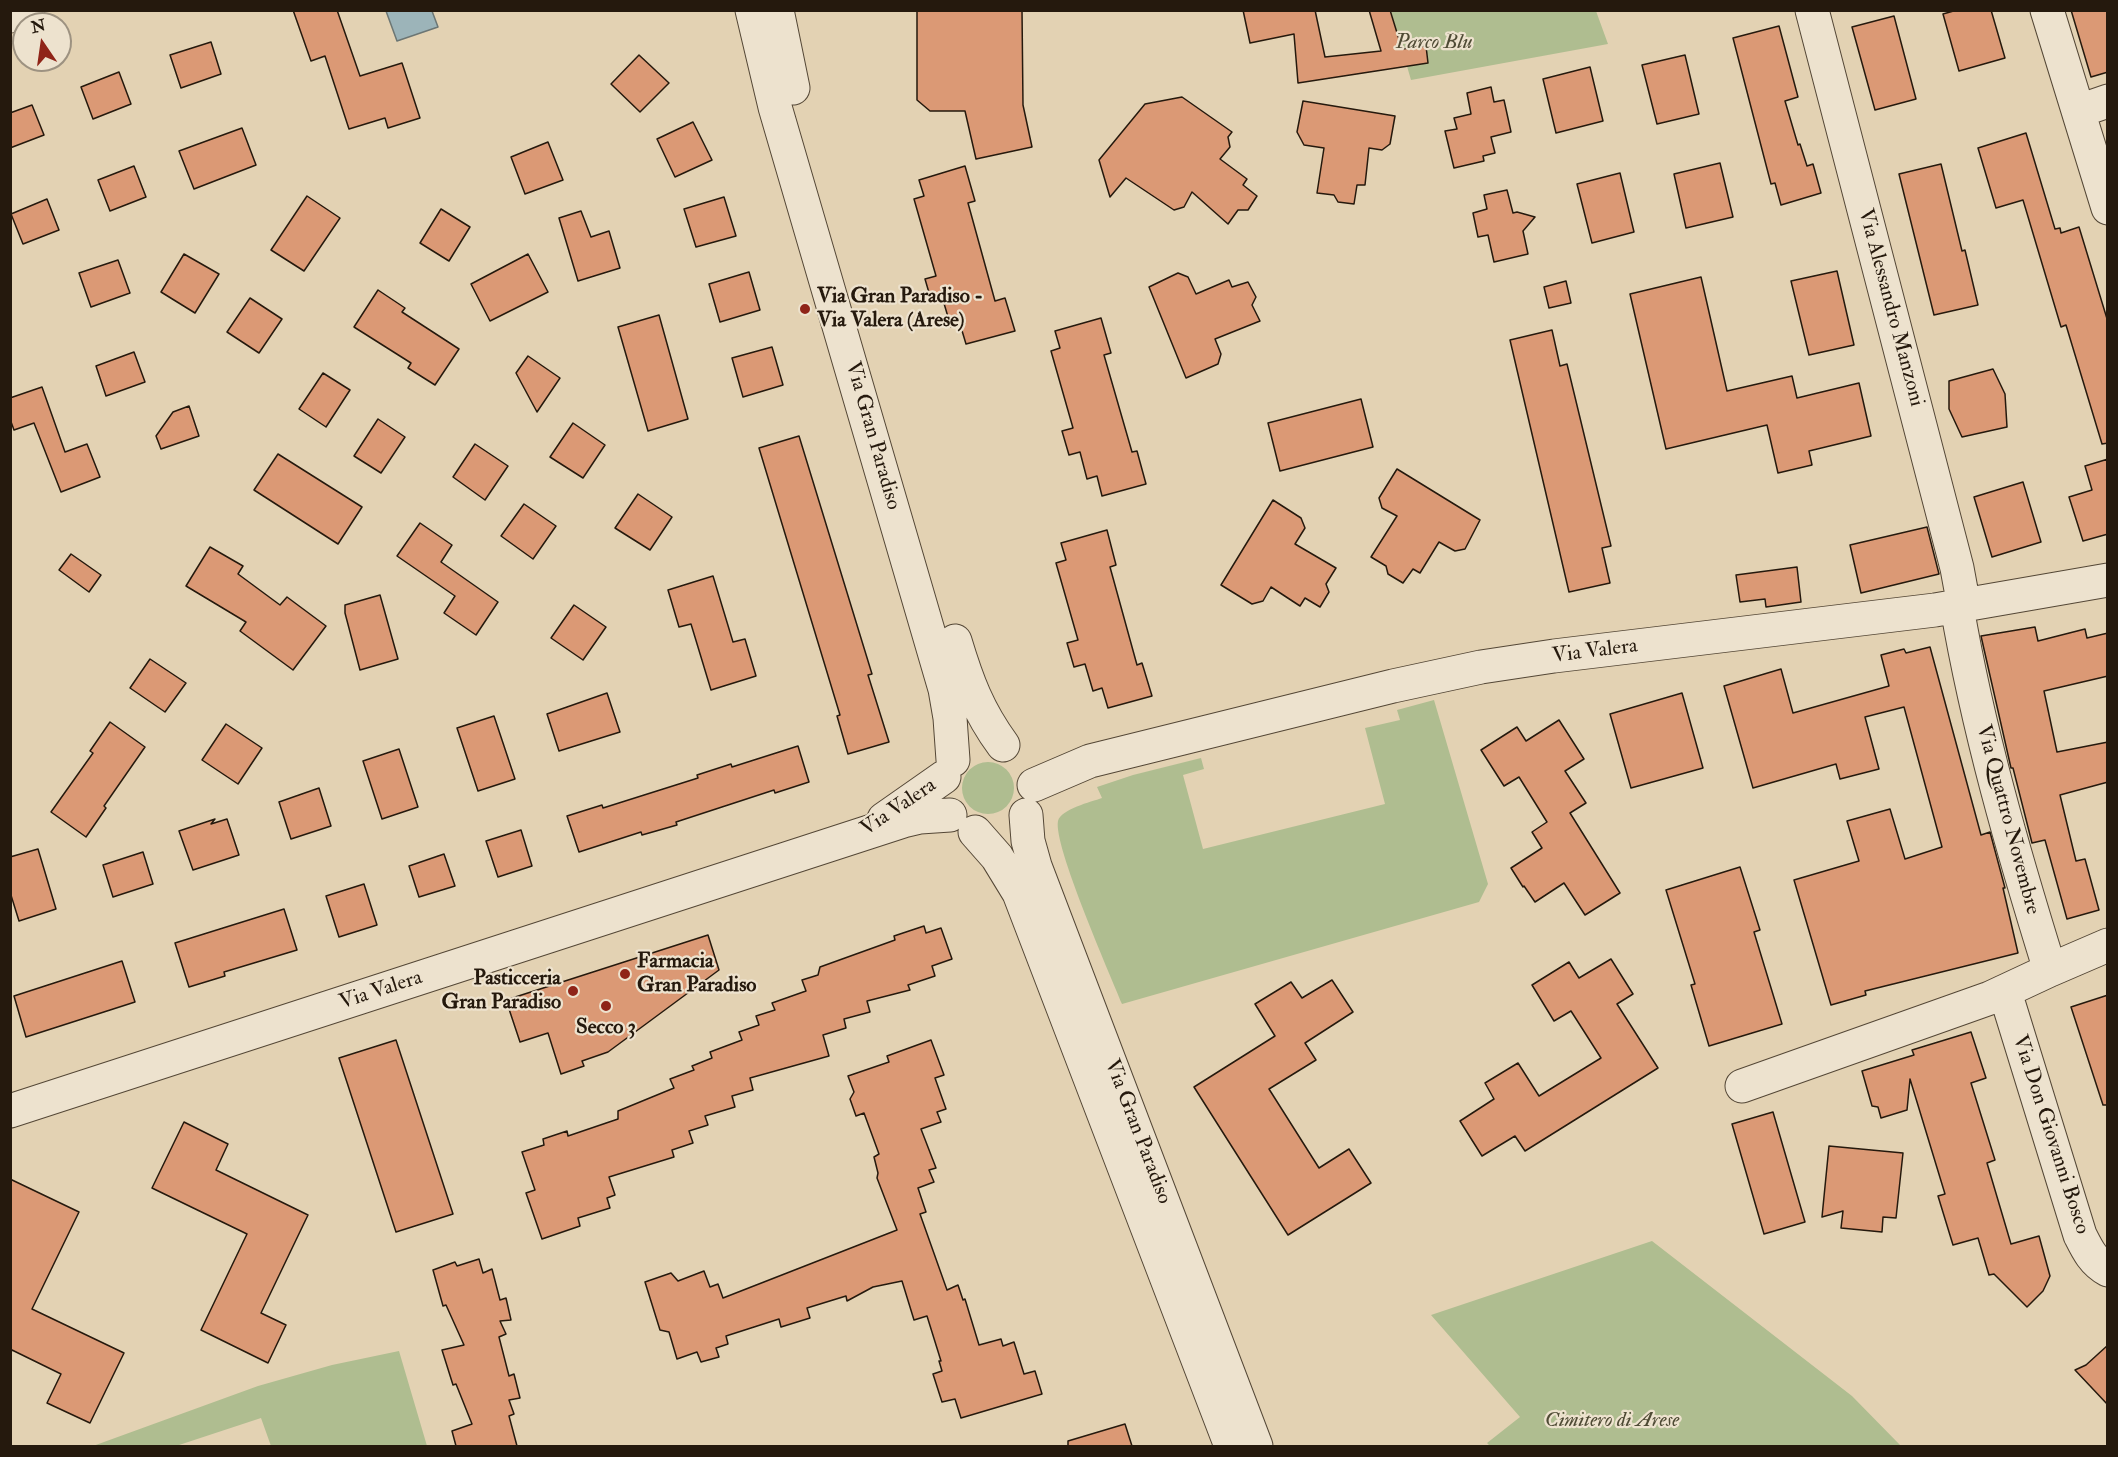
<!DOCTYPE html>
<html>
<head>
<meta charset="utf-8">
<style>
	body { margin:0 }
	#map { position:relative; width:2118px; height:1457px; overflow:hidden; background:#e3d2b3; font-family:"IM FELL Double Pica",serif }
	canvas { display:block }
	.frame { position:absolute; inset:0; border:12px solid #25190d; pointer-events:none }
	.north { position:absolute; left:12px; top:12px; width:60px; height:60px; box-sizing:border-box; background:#ede2ce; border:2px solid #9d9281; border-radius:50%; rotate:347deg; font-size:16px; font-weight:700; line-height:24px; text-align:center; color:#25190d }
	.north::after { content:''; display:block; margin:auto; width:21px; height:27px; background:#8f2418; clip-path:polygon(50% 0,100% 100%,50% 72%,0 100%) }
</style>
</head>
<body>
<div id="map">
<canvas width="2118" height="1457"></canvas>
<div class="frame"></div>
<div class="north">N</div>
</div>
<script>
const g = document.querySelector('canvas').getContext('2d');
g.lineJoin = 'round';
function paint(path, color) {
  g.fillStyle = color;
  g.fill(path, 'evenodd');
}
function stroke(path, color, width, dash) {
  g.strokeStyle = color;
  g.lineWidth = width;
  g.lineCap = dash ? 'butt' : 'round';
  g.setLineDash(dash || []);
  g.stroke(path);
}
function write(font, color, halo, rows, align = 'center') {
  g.font = font + ' "IM FELL Double Pica",serif';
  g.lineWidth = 4.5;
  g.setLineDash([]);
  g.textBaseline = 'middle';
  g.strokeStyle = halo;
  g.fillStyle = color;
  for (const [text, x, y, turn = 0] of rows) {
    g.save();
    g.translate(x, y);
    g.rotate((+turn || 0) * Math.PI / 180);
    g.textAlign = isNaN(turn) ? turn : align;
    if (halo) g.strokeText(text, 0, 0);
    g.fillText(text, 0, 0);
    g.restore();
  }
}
paint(new Path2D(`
	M1391,11H1596L1608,44L1411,80Z
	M1434,700L1488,884L1479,902L1122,1004C1110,974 1053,845 1058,821C1061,809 1091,802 1102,798L1097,787L1133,775L1201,758L1204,769L1183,775L1203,849L1385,804L1365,728L1400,720L1397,710Z
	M962 788a26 26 0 1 1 52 0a26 26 0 1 1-52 0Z
	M1652,1241L1852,1396L1901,1446H1490L1487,1443L1520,1417L1431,1315Z
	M399,1351L427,1446H271L261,1418L176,1446H93L258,1386L332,1365Z`), '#afbd90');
const water = new Path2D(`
	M386,11H432L438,27L397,41Z`);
paint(water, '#9cb4b9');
stroke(water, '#6c7674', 1.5);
const building = new Path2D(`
	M293,10H337L360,76L402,63L420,118L388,128L385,118L349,129L325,56L311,61Z
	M917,10H1022L1023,105L1032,147L976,159L965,111H930L917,100Z
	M1243,10H1315L1325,57L1381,51L1369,10H1390L1402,49L1426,46L1428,63L1298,83L1294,34L1250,43Z
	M1957,10H1991L2005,58L1959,71L1943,14Z
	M2071,10H2108V72L2091,77Z
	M1894,16L1916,99L1875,110L1852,27Z
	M1779,26L1798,97L1785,101L1798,145L1800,144L1807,166L1813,164L1821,193L1781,205L1775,183L1771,184L1733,38Z
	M211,42L221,74L181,88L170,55Z
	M639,55L669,83L640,112L611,84Z
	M1685,55L1699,114L1657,124L1642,65Z
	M1590,67L1603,121L1556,133L1543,79Z
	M119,72L131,104L93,119L81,87Z
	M1491,87L1494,102L1504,100L1511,132L1491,137L1495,153L1483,156L1484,161L1454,168L1445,131L1457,129L1454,118L1471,114L1467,93Z
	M1182,97L1232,132L1228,137L1230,147L1220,159L1247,179L1243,185L1257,196L1248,210H1238L1228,224L1192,192L1184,207L1174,210L1126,178L1110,197L1099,160L1145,104Z
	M1303,101L1395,116L1390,144L1382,150L1369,148L1365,185H1357L1354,204L1338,202L1334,195L1317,193L1324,148L1304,145L1297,132Z
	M32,105L44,135L10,148V113Z
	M693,122L712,160L675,177L657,139Z
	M242,128L256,165L194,189L179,151Z
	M2026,133L2055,229L2060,228L2061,233L2079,227L2108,322V443L2102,444L2066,325L2061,327L2023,200L1996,208L1978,148Z
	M548,142L563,180L525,194L511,157Z
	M1720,163L1733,217L1686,228L1674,174Z
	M1941,164L1962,251L1965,250L1978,305L1934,315L1899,174Z
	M134,166L146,197L110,211L98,180Z
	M965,166L975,201L968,203L995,301L1005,298L1015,331L966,344L960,324L951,327L943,300L932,303L925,279L936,276L914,199L924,196L919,180Z
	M1620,173L1634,232L1592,243L1577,184Z
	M1507,190L1513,213L1517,212L1535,217L1523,231L1528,254L1494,262L1488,235L1478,237L1473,213L1487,209L1484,195Z
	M307,196L340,218L304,271L271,250Z
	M724,197L736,236L696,247L684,209Z
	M47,199L59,230L23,244L11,214Z
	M441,209L470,227L449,261L420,243Z
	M581,211L591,237L609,231L620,268L578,281L559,218Z
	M184,254L219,274L195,313L161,292Z
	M528,254L548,292L490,321L471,284Z
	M118,260L130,293L91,307L79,273Z
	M1837,271L1854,345L1809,355L1791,281Z
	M749,272L760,310L720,322L709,284Z
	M1178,273L1188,277L1196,294L1229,280L1232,287L1248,282L1256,297L1252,305L1260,321L1215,339L1221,354L1218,364L1186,378L1149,287Z
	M1701,277L1727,391L1792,376L1797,398L1859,383L1871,436L1809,451L1812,465L1778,473L1767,425L1666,449L1630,294Z
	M1566,281L1571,303L1549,308L1544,287Z
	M378,290L405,308L402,312L459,349L435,385L408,368L411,363L354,327Z
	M250,298L282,319L259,353L227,332Z
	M659,315L688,419L648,431L618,327Z
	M1101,318L1111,353L1104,355L1132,452L1137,451L1146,484L1102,496L1097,476L1087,479L1080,452L1069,455L1062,431L1073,428L1051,351L1060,348L1055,331Z
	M1552,330L1560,366L1567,364L1611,546L1602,548L1610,583L1569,592L1510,340Z
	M772,347L783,385L743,397L732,358Z
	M134,352L145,382L106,396L96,366Z
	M528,356L560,378L537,412L516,373Z
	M1993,369L2005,394L2007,427L1962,437L1949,409V381Z
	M323,373L350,390L326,427L299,409Z
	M42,387L65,452L87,444L100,477L61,492L34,423L14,430L10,419V398Z
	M1361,399L1373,447L1280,471L1268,423Z
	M189,406L199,436L161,449L156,436L173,412Z
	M378,419L405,437L381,473L354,456Z
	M573,423L605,445L583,478L550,457Z
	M799,436L872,674L868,675L889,742L848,754L837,716L840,715L759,448Z
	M475,444L508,466L485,500L453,477Z
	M278,454L362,507L338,544L254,490Z
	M2108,459V534L2083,541L2069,497L2092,490L2085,466Z
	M1397,469L1480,520L1465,549L1455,551L1439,542L1420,573L1413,569L1403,583L1388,574L1386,566L1371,557L1397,516L1382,508L1379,498Z
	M2023,482L2041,542L1992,557L1974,497Z
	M638,494L672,517L650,550L615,528Z
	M1273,500L1301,518L1305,528L1295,544L1336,568L1326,584L1329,592L1320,607L1305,598L1300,606L1271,587L1263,601L1252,604L1221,585Z
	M524,504L556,526L533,559L501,536Z
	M420,523L452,545L441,562L498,602L476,635L444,613L455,596L397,556Z
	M1927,527L1939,574L1861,593L1850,545Z
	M1107,530L1116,565L1110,567L1137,665L1142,663L1152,696L1108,708L1102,688L1093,691L1085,664L1074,667L1067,643L1078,640L1056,563L1066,560L1061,543Z
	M210,547L243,566L238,574L280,605L287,597L326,626L293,670L240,631L246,622L186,586Z
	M71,554L101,575L89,592L59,570Z
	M1797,567L1801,602L1766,607L1765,599L1740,602L1736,575Z
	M713,576L733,642L745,639L756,676L711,690L691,624L679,627L668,590Z
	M380,595L398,659L360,670L345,613V605Z
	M574,605L606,627L583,660L551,638Z
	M2035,627L2038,641L2085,629L2087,638L2108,633V676L2044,691L2057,752L2108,742V782L2060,795L2076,861L2085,859L2099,910L2067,919L2045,840L2032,843L2013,768H2011L1981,636Z
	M1930,647L1981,835L1990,832L2005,888H2003L2018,953L1865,991L1866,995L1831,1005L1794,880L1859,861L1847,821L1890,809L1905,859L1942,847L1904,707L1865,717L1879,769L1840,779L1836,764L1753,788L1724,686L1781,669L1793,713L1889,686L1881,655L1904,649L1906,653Z
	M150,659L186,683L165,712L130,688Z
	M607,693L620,732L559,751L547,714Z
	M1682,693L1703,768L1631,788L1610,714Z
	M494,716L515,779L478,791L457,728Z
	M1559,720L1584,759L1565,771L1586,803L1570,813L1620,893L1585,915L1564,883L1535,902L1524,886L1523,887L1511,868L1542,848L1532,832L1547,822L1519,777L1504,786L1481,750L1517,727L1526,741Z
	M110,722L145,747L104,806L106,808L86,837L51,812L93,753L90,751Z
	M226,724L262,748L238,784L202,760Z
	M798,746L809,782L775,793L774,790L676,822L677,825L642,835L641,832L579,852L567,816L602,805L603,808L698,778L697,775L731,764L732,767Z
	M399,749L418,807L382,819L363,761Z
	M319,788L331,826L291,839L279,802Z
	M215,819L211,824L227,819L239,855L193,870L179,831Z
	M521,830L532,866L498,877L486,841Z
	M38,849L56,909L19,921L10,892V857Z
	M143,852L153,884L113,897L103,865Z
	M444,854L455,886L419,897L409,866Z
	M1740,867L1760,930L1754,932L1782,1024L1709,1046L1691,985L1695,984L1666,890Z
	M364,884L377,925L339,937L326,896Z
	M284,909L297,950L224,972L225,976L189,987L175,943Z
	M924,926L926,933L941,928L952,959L932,966L935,976L908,985L910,990L867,1001L870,1012L844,1019L846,1028L823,1035L829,1056L750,1078L753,1090L732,1096L735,1107L705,1116L708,1125L689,1131L693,1143L672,1150L674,1157L609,1177L615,1195L607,1198L610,1208L578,1218L580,1226L542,1239L526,1193L535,1190L522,1152L544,1145L543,1139L567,1131L568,1136L618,1119V1111L674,1088L670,1079L694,1070L692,1066L712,1058L710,1052L742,1040L739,1032L759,1025L756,1016L775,1010L772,1003L806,991L802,980L818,975L820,967L895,940L894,936Z
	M708,935L719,970L608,1052L582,1061L584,1066L561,1074L548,1033L520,1042L506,1000Z
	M1611,959L1633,994L1617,1004L1658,1068L1525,1151L1515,1136L1482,1156L1460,1121L1494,1099L1485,1083L1518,1063L1539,1096L1601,1058L1571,1011L1554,1021L1532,985L1569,962L1579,978Z
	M122,961L135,1002L26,1037L14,996Z
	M1332,980L1353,1012L1305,1043L1316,1060L1269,1089L1319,1168L1349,1149L1371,1183L1288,1235L1194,1087L1275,1036L1255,1004L1291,982L1302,998Z
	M2108,995V1105H2103L2071,1007Z
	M1971,1032L1986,1078L1971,1083L1995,1160L1987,1163L2011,1244L2039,1236L2050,1276L2043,1291L2027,1307L1994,1274L1989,1275L1978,1238L1953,1245L1938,1196L1945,1194L1910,1079L1907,1110L1881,1118L1878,1107L1872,1106L1862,1071L1914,1055L1912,1050Z
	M396,1040L453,1214L396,1232L339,1058Z
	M931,1040L944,1075L935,1078L946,1109L937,1112L941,1122L921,1129L936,1168L929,1170L934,1182L918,1188L926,1212L920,1214L947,1290L958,1285L963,1300L965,1299L979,1345L1001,1339L1003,1346L1014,1342L1024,1374L1035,1371L1042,1394L961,1418L955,1399L942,1402L933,1374L942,1371L939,1361H941L927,1316L914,1320L902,1281L873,1287L847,1301L846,1296L807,1308L810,1318L781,1327L779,1319L726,1336L728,1344L716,1348L719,1357L701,1362L697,1352L677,1359L669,1332L660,1330L645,1282L671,1273L678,1281L704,1271L710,1287L718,1284L723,1298L897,1230L877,1178L878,1173L874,1157L879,1154L864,1113L856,1116L850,1099L854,1092L848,1076L889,1062L887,1056Z
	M1773,1112L1805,1222L1764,1234L1732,1124Z
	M184,1122L228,1144L216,1170L308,1215L261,1313L286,1325L268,1363L201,1330L247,1234L152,1188Z
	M1829,1146L1903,1153L1896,1218L1883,1217L1882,1232L1841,1228L1843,1211L1822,1217Z
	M10,1179L79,1212L32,1309L124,1353L90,1423L47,1403L61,1374L12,1350L10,1354Z
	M479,1259L483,1273L492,1269L500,1300L506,1298L511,1320L500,1321L506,1334L499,1337L509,1376L514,1374L520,1398L509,1400L514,1414L509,1416L517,1446H456L452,1431L472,1424L456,1384L453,1385L442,1350L464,1345L446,1305L443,1306L433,1270L455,1262L457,1266Z
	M2108,1345V1405L2075,1370L2086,1365Z
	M1125,1424L1132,1446H1068V1441Z`);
paint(building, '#db9975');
stroke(building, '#25190d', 1.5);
const minor = new Path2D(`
	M752,10L775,107L945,689L950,718L953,760
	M777,10L793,88
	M1812,10L1957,568L1964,606
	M2047,10L2108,208
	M10,16L28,10
	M2079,111L2108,101
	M1957,607C1978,730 2013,851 2050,970L2108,945
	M955,641C967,681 978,711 1003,745
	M1034,785L1090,761L1393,686L1481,667L1554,656L1935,610L2108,580
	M1026,815L1028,841L1035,866L1256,1446
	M884,819L944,777
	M975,832L997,857L1019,893L1231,1446
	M2005,992L2080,1235C2087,1249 2093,1262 2108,1270
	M1742,1086L1990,998L2050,970
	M10,1111L903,821L920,817L950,815`);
stroke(minor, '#544736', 35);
stroke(minor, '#ede2ce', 33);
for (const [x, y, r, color] of [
	[805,309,6,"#8f2418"],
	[625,974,6,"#8f2418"],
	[573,991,6,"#8f2418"],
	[606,1006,6,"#8f2418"]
]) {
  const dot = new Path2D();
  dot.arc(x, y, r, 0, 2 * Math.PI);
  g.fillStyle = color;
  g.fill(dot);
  stroke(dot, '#ede2ce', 2);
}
write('italic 21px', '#4e4a34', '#ede2ce', [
	["Parco Blu",1434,43],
	["Cimitero di Arese",1612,1421]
]);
write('bold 21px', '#25190d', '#ede2ce', [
	["Via Gran Paradiso -",817,297],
	["Via Valera (Arese)",817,321],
	["Farmacia",637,962],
	["Gran Paradiso",637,986],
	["Pasticceria",561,979,"right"],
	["Gran Paradiso",561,1003,"right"],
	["Secco 3",606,1028,"center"]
], 'left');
write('21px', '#25190d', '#ede2ce', [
	["Via Alessandro Manzoni",1890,308,75],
	["Via Gran Paradiso",872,436,74],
	["Via Valera",1595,652,-7],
	["Via Valera",899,808,-34],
	["Via Quattro Novembre",2007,820,75],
	["Via Valera",381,991,-18],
	["Via Gran Paradiso",1137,1132,69],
	["Via Don Giovanni Bosco",2050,1135,72]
]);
</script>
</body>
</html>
